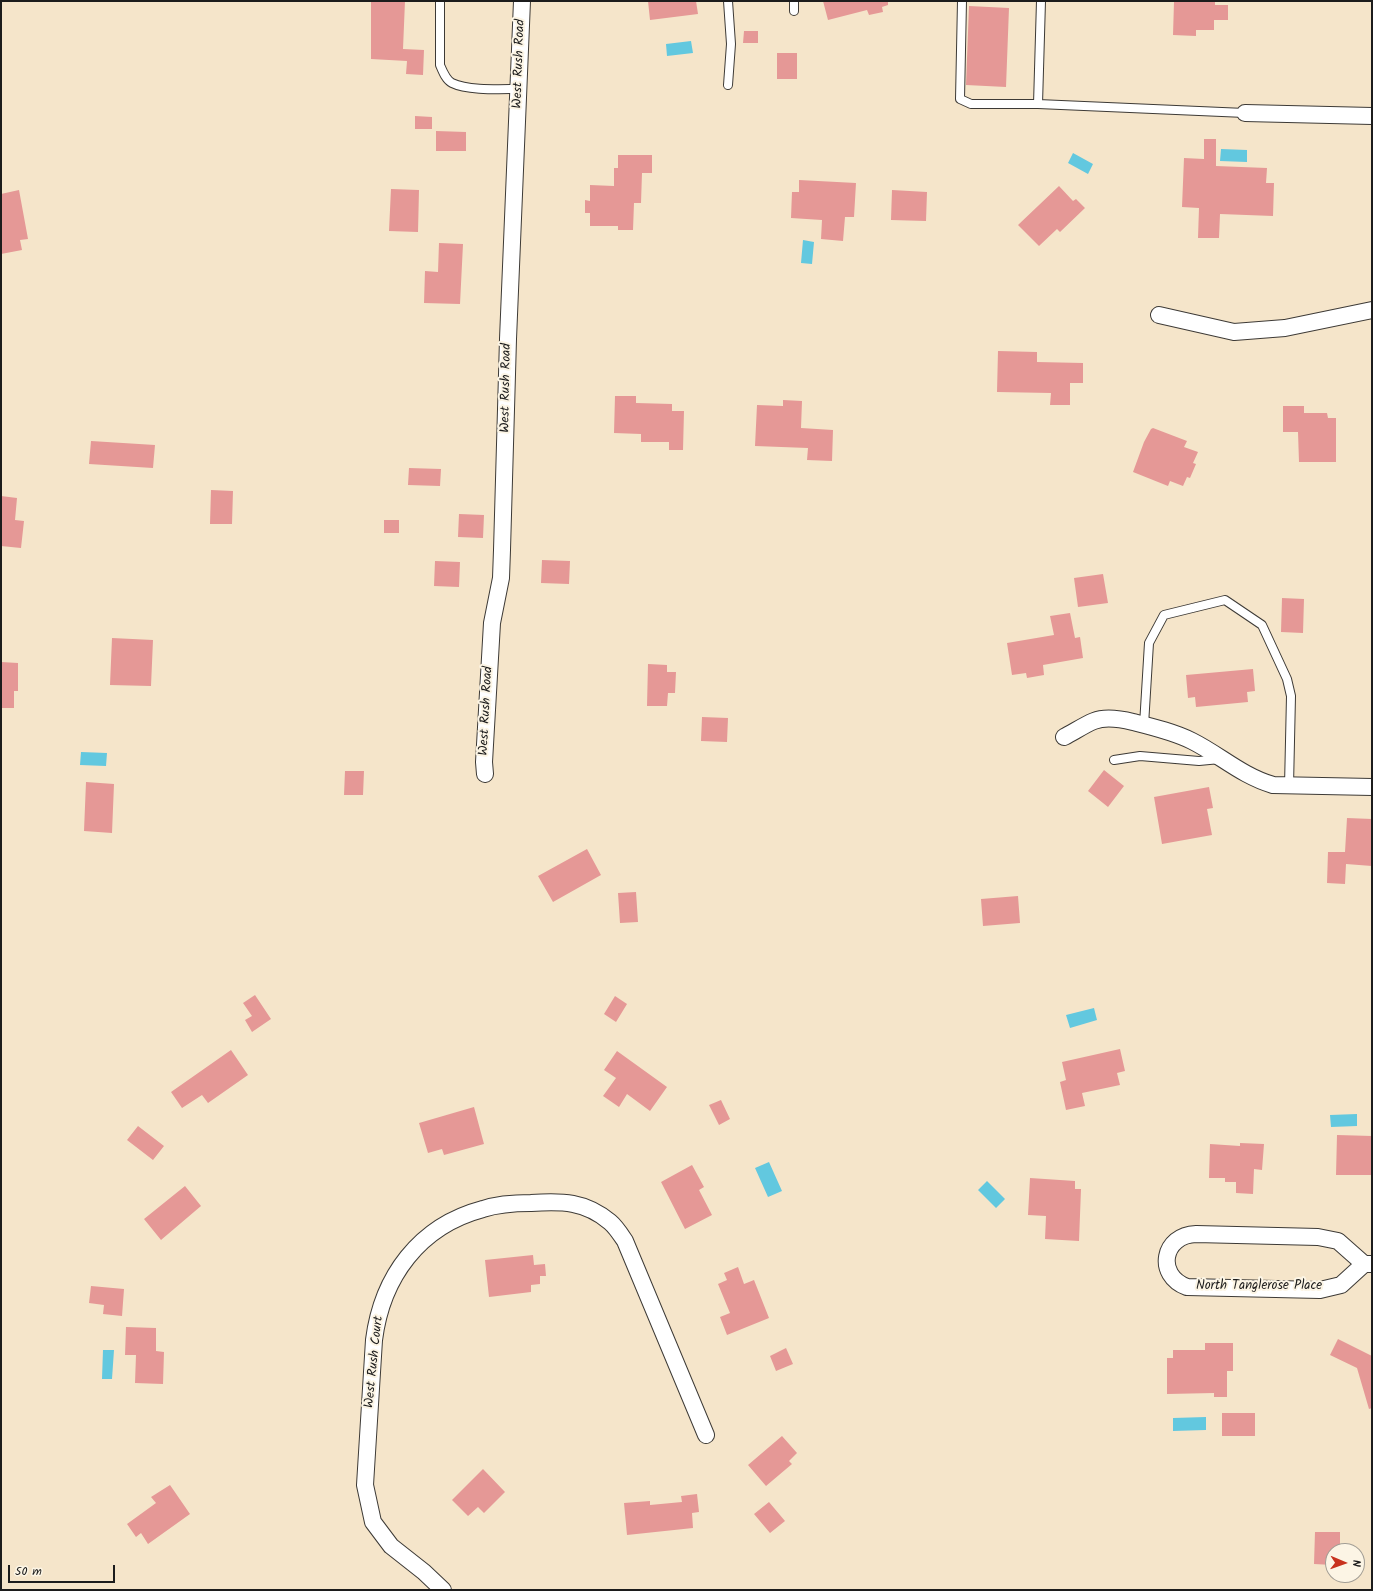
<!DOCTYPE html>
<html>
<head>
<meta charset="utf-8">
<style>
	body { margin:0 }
	#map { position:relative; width:1373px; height:1591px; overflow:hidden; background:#f5e5ca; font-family:Kalam,sans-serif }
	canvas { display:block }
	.frame { position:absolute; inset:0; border:2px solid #1c1c1c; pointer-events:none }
	.north { position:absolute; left:1325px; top:1543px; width:40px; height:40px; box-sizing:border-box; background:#fcf5e5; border:1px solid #a29e95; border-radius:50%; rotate:92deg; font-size:11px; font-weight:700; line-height:16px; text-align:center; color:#1c1c1c }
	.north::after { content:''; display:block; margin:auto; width:14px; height:18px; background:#c8321e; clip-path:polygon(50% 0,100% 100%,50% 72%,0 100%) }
	.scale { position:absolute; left:8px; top:1565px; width:107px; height:18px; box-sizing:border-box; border:2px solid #1c1c1c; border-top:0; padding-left:5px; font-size:12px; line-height:14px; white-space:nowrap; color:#1c1c1c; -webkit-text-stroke:3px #fcf5e5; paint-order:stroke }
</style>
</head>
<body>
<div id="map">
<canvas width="1373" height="1591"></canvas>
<div class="frame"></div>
<div class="north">N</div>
<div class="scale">50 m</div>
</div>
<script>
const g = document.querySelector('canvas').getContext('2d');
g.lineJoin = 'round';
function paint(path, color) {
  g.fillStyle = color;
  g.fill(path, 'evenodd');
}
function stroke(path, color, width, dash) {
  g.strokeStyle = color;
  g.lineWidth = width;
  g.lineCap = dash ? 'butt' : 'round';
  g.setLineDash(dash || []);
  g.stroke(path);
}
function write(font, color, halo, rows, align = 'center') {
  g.font = font + ' Kalam,sans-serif';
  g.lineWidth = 4;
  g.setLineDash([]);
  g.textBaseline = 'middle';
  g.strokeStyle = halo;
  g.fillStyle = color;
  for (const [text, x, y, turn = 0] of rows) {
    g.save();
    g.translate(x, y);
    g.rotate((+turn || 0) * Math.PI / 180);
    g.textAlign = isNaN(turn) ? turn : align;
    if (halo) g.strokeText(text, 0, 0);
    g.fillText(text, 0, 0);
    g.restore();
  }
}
paint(new Path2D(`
	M691,41L693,53L667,56L666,44Z
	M1221,149L1247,150V162L1220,161Z
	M1073,153L1093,164L1088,174L1068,163Z
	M803,240L814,242L812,264L801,263Z
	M81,752L107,753L106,766L80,765Z
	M1094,1008L1097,1020L1070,1028L1066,1015Z
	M1357,1114V1126L1331,1127L1330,1115Z
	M769,1162L782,1191L768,1197L755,1168Z
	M987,1181L1005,1199L996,1208L978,1190Z
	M103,1350H114L112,1379H102Z
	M1206,1417V1430L1173,1431V1418Z`), '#62c8df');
paint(new Path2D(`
	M371,1H405L403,49L424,50L423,75L406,74L407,61L371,59Z
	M648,1H696L698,14L650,20Z
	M823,1H888V5L882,7L883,12L869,15L867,10L828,20Z
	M1195,1H1215V5H1228V20H1214V30H1196V36L1173,35L1174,2H1195Z
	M969,6L1009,8L1006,87L966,85Z
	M744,31H758V43H743Z
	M777,53H797V79H777Z
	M415,116L432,117V129H415Z
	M436,131L466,132V151H436Z
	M1204,139H1216V166L1267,168L1266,183H1274L1273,216L1220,214L1219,238H1198L1199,208L1182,207L1184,158L1204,159Z
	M618,155H652V173H642L641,203H634L633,230H618V226H590V213H585V200L590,201V185L614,186V168H618Z
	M799,180L856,183L854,217H845L843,241L821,239L822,220L791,218L792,192H799Z
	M1059,186L1073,201L1076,199L1085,208L1060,232L1057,229L1039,246L1018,225Z
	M391,189L419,190L418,232L389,231Z
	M19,190L28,239L20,240L22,250L1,254V194Z
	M892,190L927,192L926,221L891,220Z
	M439,243L463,244L460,304L424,303L425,271L438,272Z
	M998,351L1037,352V362L1083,363V383H1070V405H1050L1051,393L997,392Z
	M615,396H636V403L672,404V411H684L683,450H669V442H641V434L614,433Z
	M783,400L802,401L801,428L833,430L832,461L807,460L808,448L755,446L757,405L783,406Z
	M1283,406H1304V413H1327L1328,418H1336V462H1299L1298,432H1283Z
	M1153,428L1187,441L1184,447L1198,452L1193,463L1196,464L1190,478L1187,477L1183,486L1170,481L1168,486L1133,472L1144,442L1151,429Z
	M91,441L155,445L153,468L89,464Z
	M409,468L441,469L440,486L408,485Z
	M211,490L233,491L232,524H210Z
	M1,496L17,498L15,520L24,521L21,548L1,546Z
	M459,514L484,515L483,538L458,537Z
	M384,520H399V533H384Z
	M542,560L570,561L569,584L541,583Z
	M435,561L460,562L459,587L434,586Z
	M1103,574L1108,603L1078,607L1074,578Z
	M1282,598L1304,599L1303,633L1281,632Z
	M1070,613L1075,638L1080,637L1083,658L1043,665L1044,675L1027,678L1026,673L1012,675L1007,643L1054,635L1050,616Z
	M112,638L153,640L151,686L110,685Z
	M1,662L18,663V691H14V708H1Z
	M648,664L667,665V672H676L675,693H668L667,706H647Z
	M1253,669L1255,691L1247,692L1248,702L1196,707L1195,697L1188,698L1186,675Z
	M702,717L728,718L727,742L701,741Z
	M1104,770L1124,786L1108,807L1088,791Z
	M345,771H364L363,795H344Z
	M86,782L114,784L112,833L84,831Z
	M1209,787L1213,808L1207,809L1212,835L1162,844L1154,797Z
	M1347,818L1372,819V866L1346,864L1345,884L1327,883L1328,852H1345Z
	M587,849L601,875L553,902L538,876Z
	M636,892L638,922L620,923L618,893Z
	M1018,896L1020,923L983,926L981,899Z
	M255,995L271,1019L252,1032L245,1020L252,1016L243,1003Z
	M615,996L627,1004L616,1022L604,1014Z
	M1120,1049L1125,1071L1117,1073L1120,1085L1082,1093L1085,1106L1066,1110L1060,1082L1066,1080L1062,1062Z
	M231,1050L248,1075L208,1103L202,1095L182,1108L171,1092Z
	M617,1051L667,1087L650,1111L627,1094L619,1107L603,1096L616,1078L604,1070Z
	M721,1100L730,1119L719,1125L709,1105Z
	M474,1107L484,1144L444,1155L442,1149L428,1153L419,1123Z
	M138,1126L164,1146L153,1160L127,1140Z
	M1337,1135L1372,1136V1175H1336Z
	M1240,1143L1264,1144L1262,1170L1254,1169L1253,1194L1236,1193V1182H1225V1178H1209L1210,1144L1240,1146Z
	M692,1165L704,1187L699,1190L712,1215L685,1229L661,1182Z
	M1030,1178L1075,1181V1189H1081L1079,1241L1045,1239L1046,1216L1028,1215Z
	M185,1186L201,1206L161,1240L144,1219Z
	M533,1255L534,1265L545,1264L546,1276H540V1284L531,1285V1292L489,1297L485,1260Z
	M738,1267L744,1284L754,1280L769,1318L727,1335L720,1317L730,1313L718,1284L727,1280L724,1273Z
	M91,1286L124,1289L122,1316L103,1314L104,1305L89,1303Z
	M126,1327L156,1328V1351L164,1352L163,1384L135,1383L136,1355H125Z
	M1338,1339L1372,1356V1408L1369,1409L1357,1368L1330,1355Z
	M1205,1343H1233V1371H1227V1397H1214V1393L1167,1394V1358H1173V1350H1205Z
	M786,1348L793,1364L776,1371L770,1356Z
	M1222,1413H1255V1436H1222Z
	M782,1436L797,1453L789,1461L792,1464L766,1486L748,1465Z
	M483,1469L505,1492L484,1513L478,1507L468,1516L452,1500Z
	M170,1485L190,1514L148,1544L141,1533L136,1537L127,1524L156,1503L151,1497Z
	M697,1494L699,1512L692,1513L693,1528L627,1535L624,1503L650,1501V1505L682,1502L681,1496Z
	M769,1502L785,1521L770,1533L754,1514Z
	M1315,1532H1340V1551H1333V1565L1314,1564Z`), '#e59896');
const service = new Path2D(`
	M440,1V65C443,72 446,80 452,83C468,91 502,89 519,89
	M728,1L731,44L728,85
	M962,1L960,99L971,104H1038L1245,113
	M794,11V1
	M1038,104L1041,1
	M1144,725L1149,643L1164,615L1225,600L1262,625L1287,679L1291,696L1289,786
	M1114,760L1140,756L1199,761L1220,759`);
const minor = new Path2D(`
	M1245,113L1372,116
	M1159,315L1234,332L1285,328L1372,310
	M1064,737C1074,732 1084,725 1094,721C1106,716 1121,719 1133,722C1153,727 1174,732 1192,741C1220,755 1242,776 1273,785L1372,787
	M485,774L484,762L492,623L501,578L502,550L508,339L522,1
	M1364,1264L1341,1285L1320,1290L1187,1287C1155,1275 1163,1235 1196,1234L1318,1237L1338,1241L1364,1264H1372
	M443,1590L424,1572L391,1546L373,1522L365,1485L374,1340C382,1277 419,1226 483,1209C498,1204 515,1203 531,1203C562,1201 585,1201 610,1222C616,1227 621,1235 625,1241L706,1435`);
stroke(service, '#3d3a36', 10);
stroke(minor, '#3d3a36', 18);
stroke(service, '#fff', 8);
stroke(minor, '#fff', 16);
write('13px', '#1c1c1c', '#fcf5e5', [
	["West Rush Road",520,64,-88],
	["West Rush Road",507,388,-89],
	["West Rush Road",487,711,-87],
	["North Tanglerose Place",1259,1287],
	["West Rush Court",375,1362,-84]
]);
</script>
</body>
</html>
